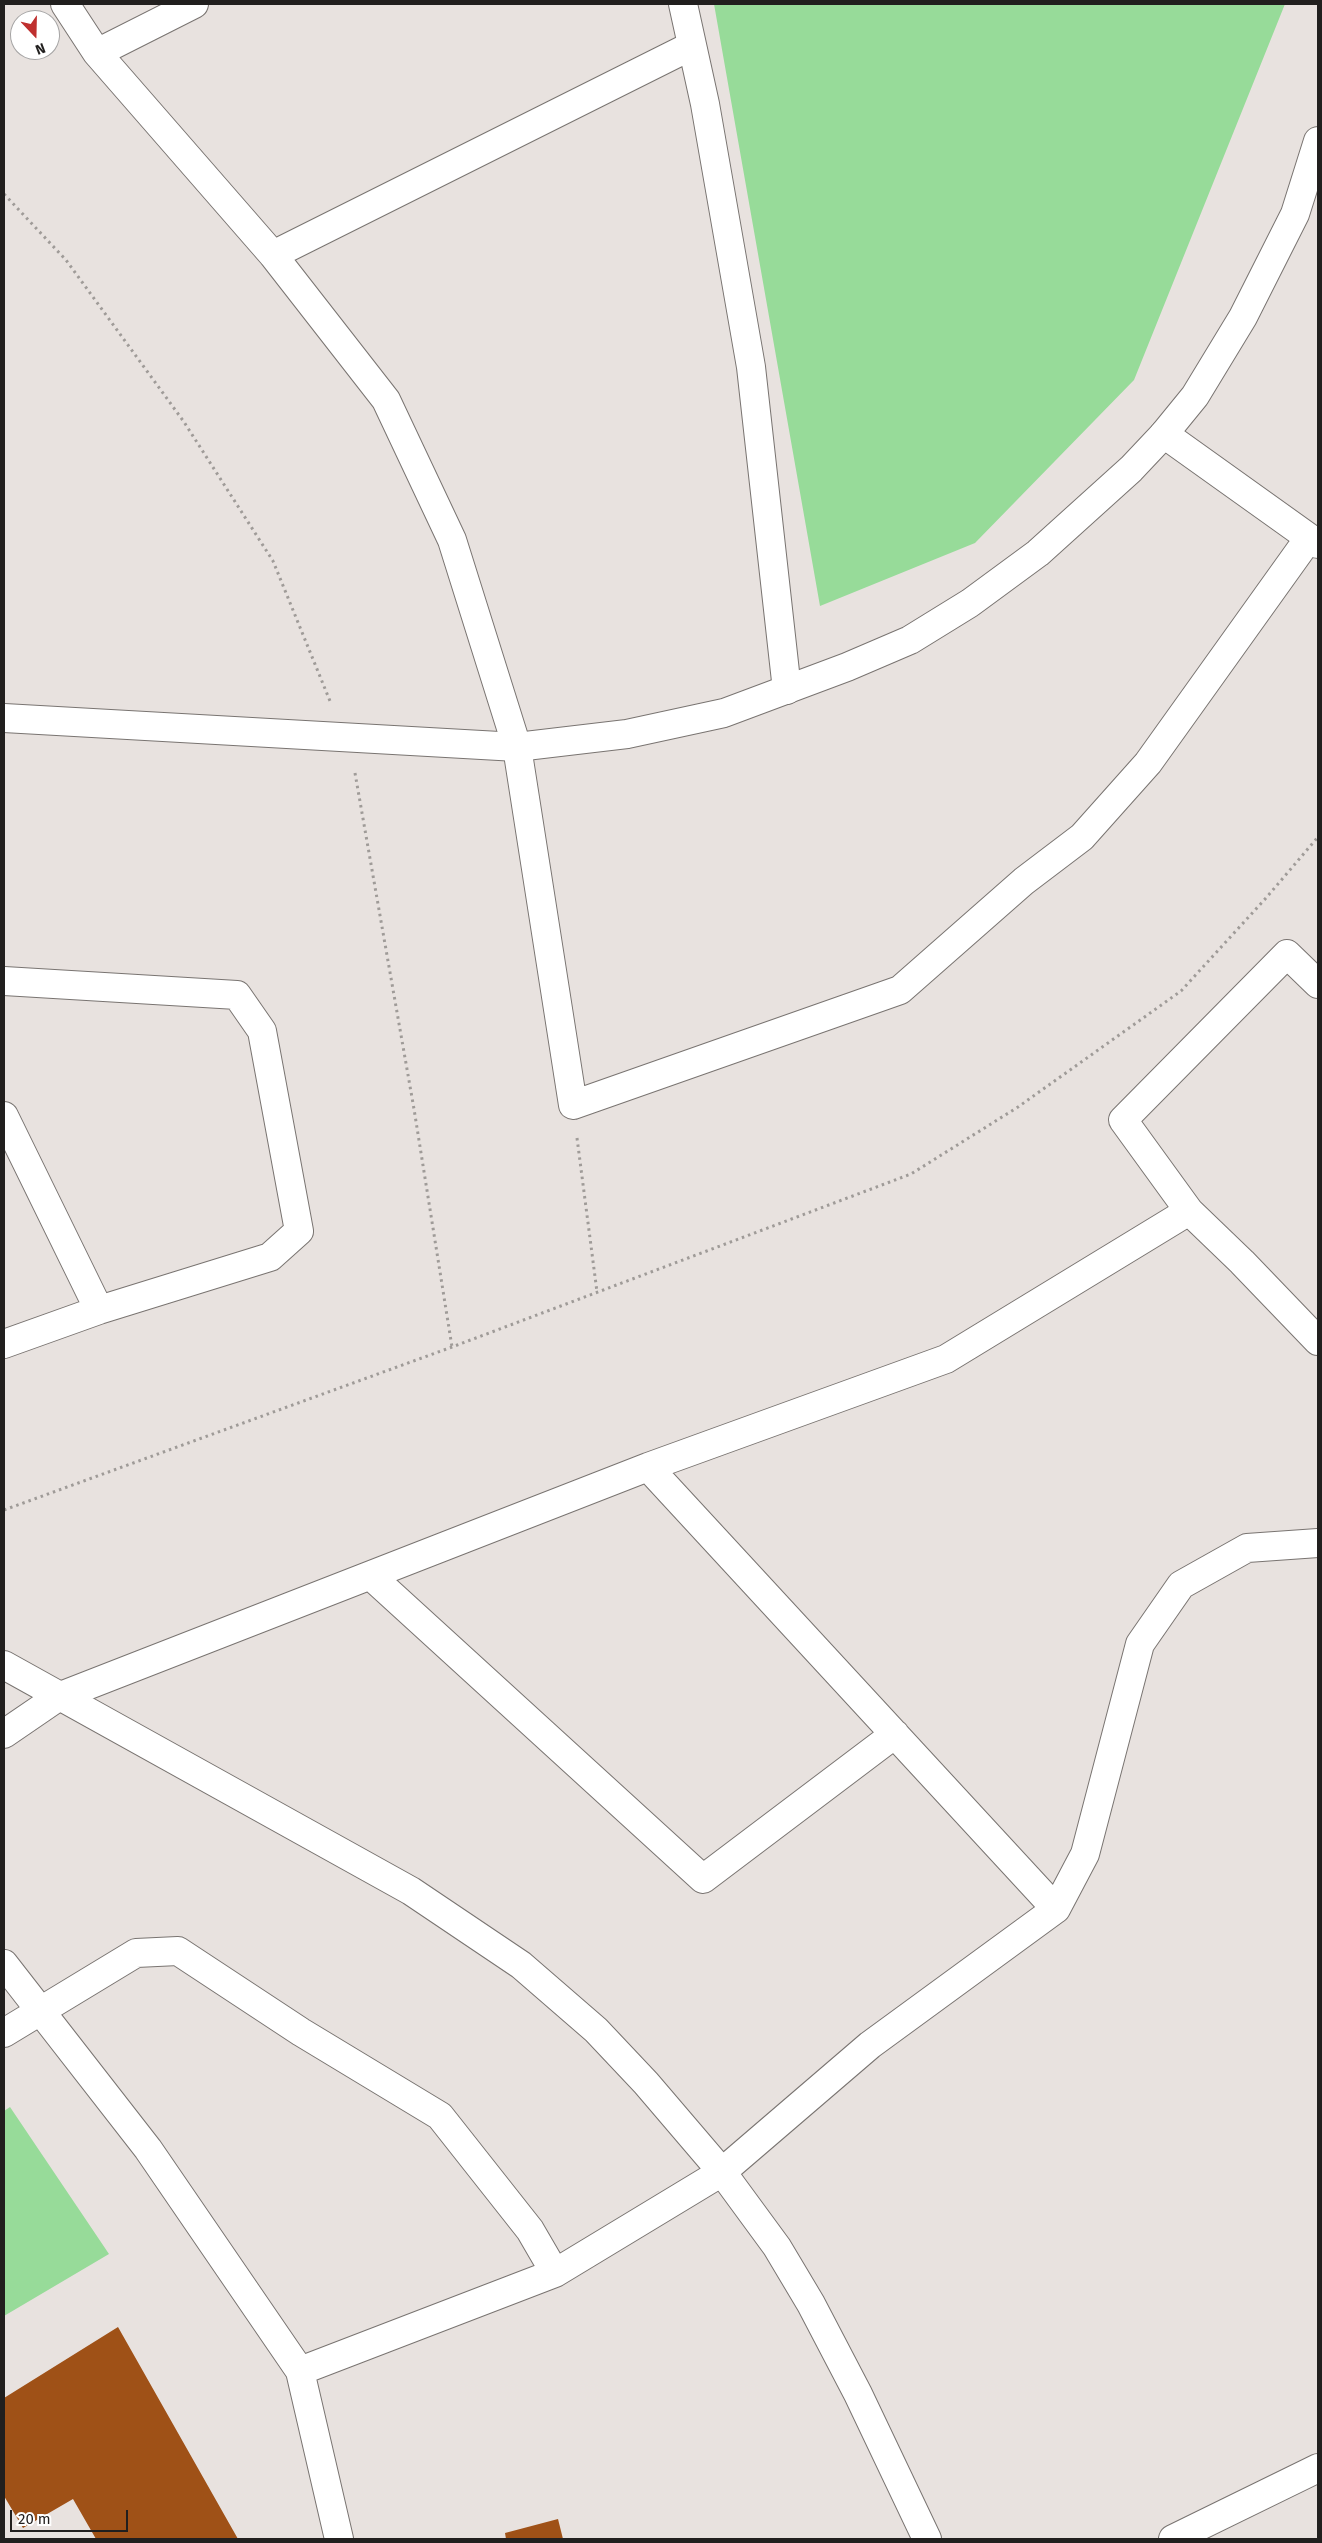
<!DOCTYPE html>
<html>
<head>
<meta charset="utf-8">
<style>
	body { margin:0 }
	#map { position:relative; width:1322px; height:2543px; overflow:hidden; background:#e8e2df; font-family:"Fira Sans",sans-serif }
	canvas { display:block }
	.frame { position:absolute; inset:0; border:5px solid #211f1e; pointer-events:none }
	.north { position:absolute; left:10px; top:10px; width:50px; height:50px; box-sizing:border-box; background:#fff; border:1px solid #a6a5a5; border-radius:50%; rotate:159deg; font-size:14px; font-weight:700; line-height:20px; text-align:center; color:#211f1e }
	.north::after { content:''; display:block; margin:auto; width:18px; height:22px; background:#bf302f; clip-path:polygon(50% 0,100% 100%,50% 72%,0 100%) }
	.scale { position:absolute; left:10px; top:2510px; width:118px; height:22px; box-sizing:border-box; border:2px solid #211f1e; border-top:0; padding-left:6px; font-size:15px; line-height:18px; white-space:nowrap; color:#211f1e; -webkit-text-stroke:4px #fff; paint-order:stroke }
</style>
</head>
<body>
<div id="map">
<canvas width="1322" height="2543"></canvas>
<div class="frame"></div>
<div class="north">N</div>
<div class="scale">20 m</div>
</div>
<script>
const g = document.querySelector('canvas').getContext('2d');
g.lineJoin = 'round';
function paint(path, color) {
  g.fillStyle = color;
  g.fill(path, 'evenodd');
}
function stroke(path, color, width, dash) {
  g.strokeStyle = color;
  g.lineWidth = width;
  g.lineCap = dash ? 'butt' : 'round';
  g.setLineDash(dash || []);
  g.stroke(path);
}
paint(new Path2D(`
	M714,4H1285L1134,380L975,543L820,606Z
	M10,2107L109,2254L4,2316V2111Z`), '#97db99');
paint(new Path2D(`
	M118,2327L238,2539H96L73,2499L23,2528L4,2496V2398Z
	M558,2519L563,2539H506L505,2533Z`), '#9f5117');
const minor = new Path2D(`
	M65,4L97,53L273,255L386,400L452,540L517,747L573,1105L900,990L1024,881L1082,837L1148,763L1309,538
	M683,4L705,104L751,367L787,690
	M97,53L194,4
	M273,255L691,46
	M1164,434L1318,544
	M4,981L237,995L262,1031L299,1231L270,1257L99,1310
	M4,1116L99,1310L4,1344
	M1189,1211L1123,1120L1287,954L1318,984
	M648,1467L1056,1909
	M371,1576L703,1879L895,1734
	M4,1734L58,1697L648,1467L946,1359L1189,1211L1242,1262L1318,1341
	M4,1964L148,2149L300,2371L339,2539
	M4,2033L136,1953L178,1951L301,2032L440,2116L530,2230L555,2273
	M300,2371L555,2273L722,2172L870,2045L1056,1909L1085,1854L1140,1644L1181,1585L1247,1548L1318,1543`);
const tertiary = new Path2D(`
	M4,718L517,747L627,734L724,713L847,667L910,640L970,603L1038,553L1131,469L1164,434L1195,396L1243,317L1295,214L1318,141
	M4,1665L411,1891L521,1965L596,2030L646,2083L722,2172L777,2247L811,2304L858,2394L927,2539`);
const secondary = new Path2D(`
	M1173,2539L1318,2468`);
stroke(minor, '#797471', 30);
stroke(tertiary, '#797471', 30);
stroke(secondary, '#797471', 30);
stroke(new Path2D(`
	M4,194L66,260L184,422L273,561L330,701
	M355,773L414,1109L452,1347
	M577,1138L597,1292
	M4,1510L452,1347L911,1174L1018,1107L1181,991L1266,898L1318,837`), '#9f9b98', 3, [2.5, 4]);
stroke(minor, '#fff', 28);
stroke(tertiary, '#fff', 28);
stroke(secondary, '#fff', 28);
</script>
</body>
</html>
